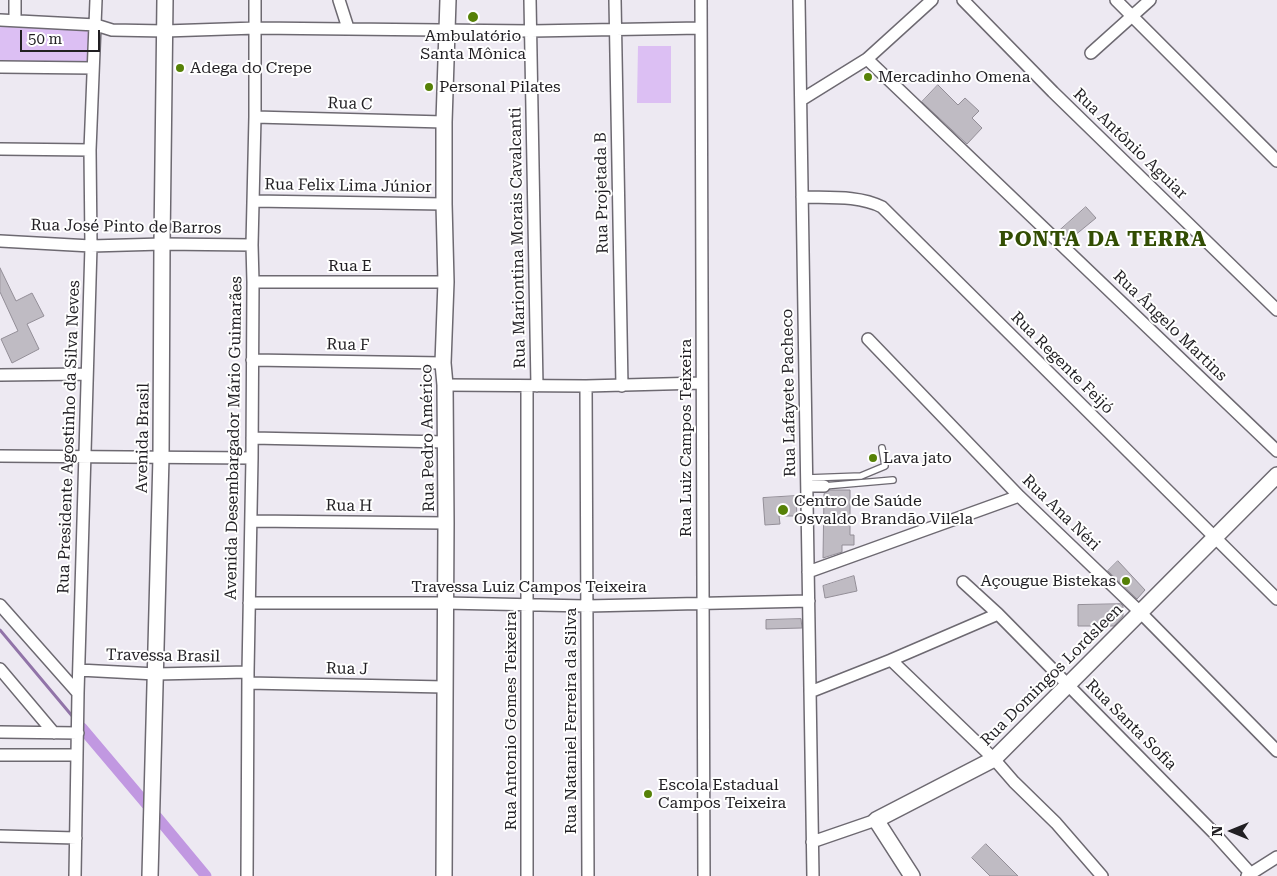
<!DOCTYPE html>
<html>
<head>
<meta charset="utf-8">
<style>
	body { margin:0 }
	#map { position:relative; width:1277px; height:876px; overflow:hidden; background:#ede9f2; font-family:"Roboto Serif",serif }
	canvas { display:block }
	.north { position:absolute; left:1207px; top:806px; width:50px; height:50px; -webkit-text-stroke:4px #fff; paint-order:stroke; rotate:270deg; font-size:14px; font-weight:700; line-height:20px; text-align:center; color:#211f23 }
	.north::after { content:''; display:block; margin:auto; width:18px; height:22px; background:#211f23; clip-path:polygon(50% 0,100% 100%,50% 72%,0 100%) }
	.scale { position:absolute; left:20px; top:30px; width:80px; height:22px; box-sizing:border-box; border:2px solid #211f23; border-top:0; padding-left:6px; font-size:15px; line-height:18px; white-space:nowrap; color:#211f23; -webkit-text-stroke:4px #fff; paint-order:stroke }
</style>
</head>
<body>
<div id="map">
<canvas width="1277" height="876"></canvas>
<div class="north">N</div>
<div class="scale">50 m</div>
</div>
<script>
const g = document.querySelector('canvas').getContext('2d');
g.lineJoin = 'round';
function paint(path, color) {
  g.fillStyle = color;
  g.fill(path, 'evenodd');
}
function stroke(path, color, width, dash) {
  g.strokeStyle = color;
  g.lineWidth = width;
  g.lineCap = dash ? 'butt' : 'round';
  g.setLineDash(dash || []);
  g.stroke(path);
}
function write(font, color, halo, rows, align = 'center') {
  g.font = font + ' "Roboto Serif",serif';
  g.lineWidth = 4;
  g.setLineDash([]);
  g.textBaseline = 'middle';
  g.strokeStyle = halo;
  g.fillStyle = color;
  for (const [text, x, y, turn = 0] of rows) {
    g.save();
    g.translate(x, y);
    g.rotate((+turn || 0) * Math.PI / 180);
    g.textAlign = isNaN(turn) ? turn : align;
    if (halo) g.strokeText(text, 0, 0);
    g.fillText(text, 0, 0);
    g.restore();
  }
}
paint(new Path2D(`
	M0,20L96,25L93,68L0,67Z
	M638,46H671V103H637Z`), '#dcbff3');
stroke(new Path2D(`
	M0,630L73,717`), '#9174a8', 3);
stroke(new Path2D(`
	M82,728L148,806
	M157,817L206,876`), '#c198e1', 11);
const building = new Path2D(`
	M938,85L958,105L965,98L979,111L972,118L982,128L967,144L922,102Z
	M1086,207L1096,218L1068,241L1058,232Z
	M0,268L16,301L32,293L44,316L27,324L39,349L12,363L1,339L18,331L0,292Z
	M830,490H850V535H854V545H842V552L823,558L824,494Z
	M796,496L797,516H779L780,524L765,525L763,498Z
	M1118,561L1145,590L1137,599L1108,571Z
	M854,576L857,591L825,598L823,586Z
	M1121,604L1123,606V616L1114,626H1078V605Z
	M801,619L802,628L766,629V620Z
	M986,844L1018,876H990L972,858Z`);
paint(building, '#bfbbc3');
stroke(building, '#938e97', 1);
const service = new Path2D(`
	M807,478L861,476L885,466L882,448
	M824,486L893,480`);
const minor = new Path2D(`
	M339,0L348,28
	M530,0L537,386
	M615,0L622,386
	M701,0L704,876
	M799,0L813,876
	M963,0L1053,92L1277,310
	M1116,0L1277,161
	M0,20L96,25L112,30L165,31L256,28L531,31L701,28
	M15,20V0
	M1091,53L1150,0
	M867,59L1277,451
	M0,67L93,68
	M801,100L867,59L932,0
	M255,117L444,122
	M0,149L90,150
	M802,197C828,198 858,195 882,207L1277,599
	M253,201L444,204
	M0,241L91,246L162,244L252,245
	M253,282H446
	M868,339L1019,496L1140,612L1277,751
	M252,360L443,363
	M0,375L86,374
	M445,385L586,386L702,383
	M586,386L588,876
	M252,438L446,442
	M0,456L252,458
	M807,486H824
	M251,521L446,523
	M808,572L1019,496
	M963,582L998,614L1215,834L1251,874
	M249,603H445L587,606L809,601
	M0,605L78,693
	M891,660L994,759L1014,782L1056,823L1102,876
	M0,669L54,733
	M79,670L156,674L248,672
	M248,683L445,687
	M810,692L891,660L998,614
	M0,732L78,733
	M0,755H77
	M0,836L76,838
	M812,842L876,820
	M75,876L78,693L91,246L90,150L96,0
	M247,876L248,672L252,458L253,282L252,245L255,117V0
	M527,876V386
	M1247,876L1277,857`);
const tertiary = new Path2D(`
	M150,876L161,457L162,244L165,0
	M444,876L446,523L445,385L443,363L446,282L444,204V122L448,0
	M912,876L876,820L994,759L1277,475`);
stroke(service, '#6d6971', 8);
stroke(minor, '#6d6971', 14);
stroke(tertiary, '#6d6971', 18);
stroke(service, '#fff', 5.5);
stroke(minor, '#fff', 11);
stroke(tertiary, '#fff', 15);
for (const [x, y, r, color] of [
	[473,17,6,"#568107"],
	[180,68,5,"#568107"],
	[868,77,5,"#568107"],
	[429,87,5,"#568107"],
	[873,458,5,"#568107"],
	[783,510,6,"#568107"],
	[1126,581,5,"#568107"],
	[648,794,5,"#568107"]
]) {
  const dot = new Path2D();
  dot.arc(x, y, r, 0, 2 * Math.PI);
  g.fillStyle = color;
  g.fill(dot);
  stroke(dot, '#fff', 2);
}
write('16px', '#211f23', '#fff', [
	["Ambulatório",473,36,"center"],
	["Santa Mônica",473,54,"center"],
	["Adega do Crepe",190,68],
	["Mercadinho Omena",878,77],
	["Personal Pilates",439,87],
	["Lava jato",883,458],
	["Centro de Saúde",794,501],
	["Osvaldo Brandão Vilela",794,519],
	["Açougue Bistekas",1116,581,"right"],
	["Escola Estadual",658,785],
	["Campos Teixeira",658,803]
], 'left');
write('16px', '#211f23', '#fff', [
	["Rua C",350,104,2],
	["Rua Antônio Aguiar",1130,144,44],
	["Rua Felix Lima Júnior",348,186,1],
	["Rua Projetada B",602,193,-91],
	["Rua José Pinto de Barros",126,227,1],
	["Rua Mariontina Morais Cavalcanti",518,238,-91],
	["Rua E",350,266],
	["Rua Ângelo Martins",1170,326,44],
	["Rua F",348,345,1],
	["Rua Regente Feijó",1062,363,45],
	["Rua Lafayete Pacheco",789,393,-91],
	["Rua Presidente Agostinho da Silva Neves",69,437,-88],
	["Avenida Brasil",143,438,-89],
	["Avenida Desembargador Mário Guimarães",234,438,-89],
	["Rua Pedro Américo",428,438,-91],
	["Rua Luiz Campos Teixeira",686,438,-90],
	["Rua H",349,506,1],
	["Rua Ana Néri",1061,513,44],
	["Travessa Luiz Campos Teixeira",529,587],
	["Travessa Brasil",163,656,1],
	["Rua J",347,669,1],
	["Rua Domingos Lordsleen",1052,675,-45],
	["Rua Antonio Gomes Teixeira",511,721,-90],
	["Rua Nataniel Ferreira da Silva",571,721,-90],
	["Rua Santa Sofia",1131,725,45]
]);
g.letterSpacing = '1px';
write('bold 21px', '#324d03', '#fff', [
	["PONTA DA TERRA",1103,240]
]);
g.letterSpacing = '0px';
</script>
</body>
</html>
